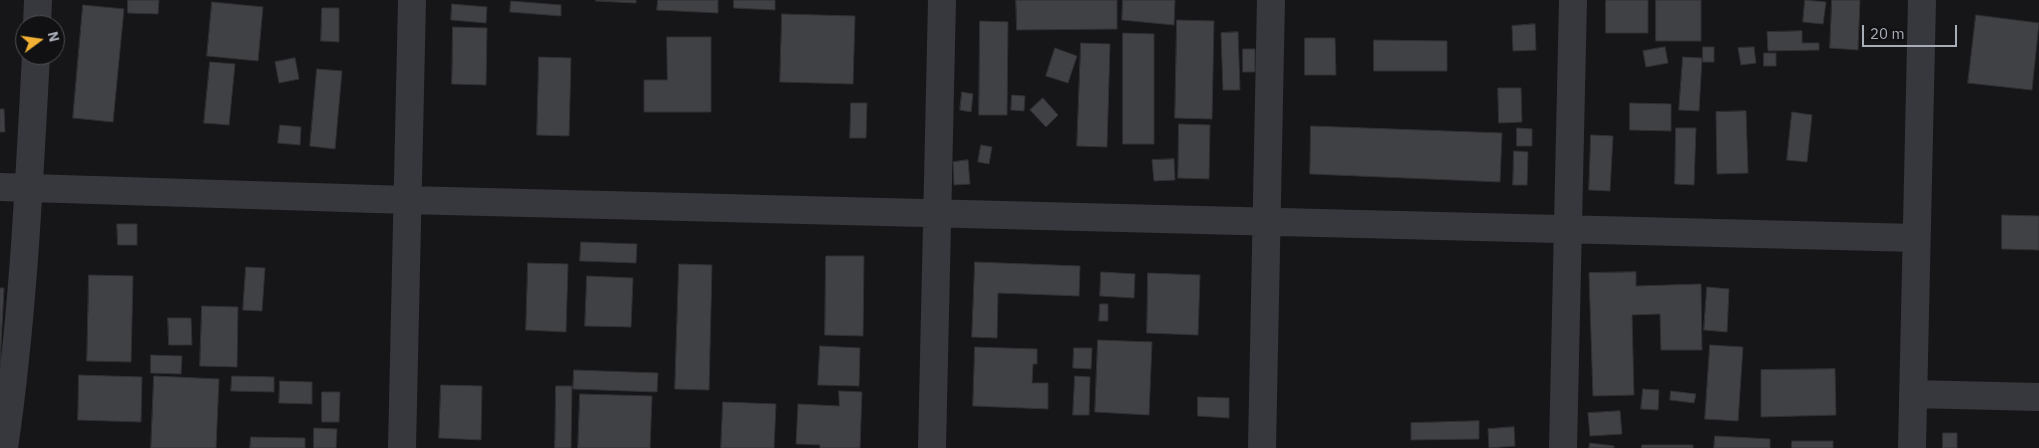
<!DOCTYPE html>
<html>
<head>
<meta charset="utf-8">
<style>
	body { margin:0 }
	#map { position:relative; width:2039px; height:448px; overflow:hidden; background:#161618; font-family:"IBM Plex Sans",sans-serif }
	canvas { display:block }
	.north { position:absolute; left:15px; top:15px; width:50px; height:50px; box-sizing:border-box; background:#111113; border:1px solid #4d4f55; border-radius:50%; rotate:76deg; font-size:14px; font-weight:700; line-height:20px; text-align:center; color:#a8adb8 }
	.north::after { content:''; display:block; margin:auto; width:18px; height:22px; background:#f2b134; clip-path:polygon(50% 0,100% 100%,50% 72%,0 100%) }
	.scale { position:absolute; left:1862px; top:25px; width:95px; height:22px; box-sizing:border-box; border:2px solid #a8adb8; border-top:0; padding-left:6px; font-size:15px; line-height:18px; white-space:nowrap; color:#a8adb8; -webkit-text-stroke:4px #111113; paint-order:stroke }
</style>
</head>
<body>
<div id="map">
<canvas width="2039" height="448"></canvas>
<div class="north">N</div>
<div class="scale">20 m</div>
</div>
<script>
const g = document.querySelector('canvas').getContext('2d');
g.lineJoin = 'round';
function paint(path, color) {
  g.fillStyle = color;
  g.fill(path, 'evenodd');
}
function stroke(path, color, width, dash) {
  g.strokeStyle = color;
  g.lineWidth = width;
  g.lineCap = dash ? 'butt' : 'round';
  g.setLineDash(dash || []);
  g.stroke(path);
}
const building = new Path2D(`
	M128,0H159L158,14L128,13Z
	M596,0H636V3L596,1Z
	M658,0H718V13L657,10Z
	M734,0H775V10L734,8Z
	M1016,0H1117V29L1017,30Z
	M1123,0H1175L1174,25L1122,20Z
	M1606,0H1648V33H1606Z
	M1656,0H1701V41H1656Z
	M1805,0L1826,2L1823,24L1803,22Z
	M1832,0H1860L1858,50L1830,48Z
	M511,1L561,5V16L510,12Z
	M212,2L263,7L258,61L207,56Z
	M452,4L487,7L486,23L451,20Z
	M83,5L124,9L113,122L73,118Z
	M322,8H339V42L321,41Z
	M782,14L855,16L853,84L780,82Z
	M1976,15L2039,23L2032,90L1968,83Z
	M1177,20L1214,21L1212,119L1175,118Z
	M980,21L1008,22L1007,115H979Z
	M1535,24L1536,50L1513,51L1512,26Z
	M453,27L487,28L486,85L452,84Z
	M1802,31V43H1819V50L1768,51L1767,32Z
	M1238,32L1240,90H1223L1221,33Z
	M1123,33L1154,34V144H1123Z
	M667,37H711V112H644V80H667Z
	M1305,38H1335L1336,75H1305Z
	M1374,40L1447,41V71H1374Z
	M1081,43L1110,44L1107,147L1077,146Z
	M1665,47L1668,63L1646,67L1643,51Z
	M1703,47H1714V62H1703Z
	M1754,47L1756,63L1741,65L1738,48Z
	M1055,48L1077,56L1068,83L1046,76Z
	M1243,49H1255V72H1243Z
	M1764,53H1776V66H1764Z
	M539,57L571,58L569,136L537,135Z
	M1683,57L1702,58L1699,111L1679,110Z
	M295,58L299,79L279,83L275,62Z
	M210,62L235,64L229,125L204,123Z
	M317,69L342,71L335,149L310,146Z
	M1498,88H1521L1522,122L1499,123Z
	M962,92L973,94L971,112L960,110Z
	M1012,95L1025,96L1024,111L1011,110Z
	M1043,98L1058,115L1046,127L1030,110Z
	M851,103H867L866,138H850Z
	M1630,103L1671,104V131L1630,130Z
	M0,109H4L5,132H0Z
	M1746,111L1748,173L1717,174L1716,112Z
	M1792,112L1812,115L1807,162L1787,160Z
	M1179,124L1210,125L1209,179L1178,178Z
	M280,125L301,127L300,145L278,143Z
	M1311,126L1502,133L1500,182L1310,174Z
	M1517,128L1532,129V146H1517Z
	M1676,128H1696L1694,185L1675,184Z
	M1591,135L1613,136L1610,191L1589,190Z
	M981,145L992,147L989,164L978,162Z
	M1514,151L1528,152L1527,185H1513Z
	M1174,159L1175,180L1154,181L1152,160Z
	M968,160L970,184L954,185L953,162Z
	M2002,215L2039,216V250L2002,249Z
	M117,224H137V245H118Z
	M581,242L637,244L636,263L580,261Z
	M826,256H864L863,336L825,335Z
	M975,262L1080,266L1079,296L998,293L997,338L972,337Z
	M528,263L568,264L566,332L526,330Z
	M679,264L712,265L709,390L675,389Z
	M246,267L265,268L262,311L243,310Z
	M1101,272L1135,274L1134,298L1100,296Z
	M1636,272V286L1701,284L1702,350H1661L1660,314L1632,315L1634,395L1593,396L1589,273Z
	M1148,273L1200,275L1198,335L1147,333Z
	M89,275L133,276L131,362L87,361Z
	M587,276L633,278L631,327L585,326Z
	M1707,287L1729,289L1727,332L1704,330Z
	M0,288H4L0,364Z
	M1100,304H1108V321H1099Z
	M202,306L238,307L237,367L200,366Z
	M168,318H191L192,345H169Z
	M1098,340L1152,342L1149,415L1095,412Z
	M1710,345L1743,347L1738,421L1705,419Z
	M820,346L860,348L859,386L818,385Z
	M975,347L1037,349V364H1033L1032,383H1048V409L973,406Z
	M1074,348H1092L1091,369L1073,368Z
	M151,355L182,356L181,374L151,373Z
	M1835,369L1836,415L1761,417V370Z
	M574,370L658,373L657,392L573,389Z
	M79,375L142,377L141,422L78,420Z
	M154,376L219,379L216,448H151Z
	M232,376L274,377V392L231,391Z
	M1075,376L1090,377L1089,415H1073Z
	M280,381L312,382V404L279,403Z
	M441,385L482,386L481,440L439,438Z
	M556,386H572L571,448H555Z
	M1643,389L1659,390L1658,410L1641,409Z
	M839,391L862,392L860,448H820V445L796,444L798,404L839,406Z
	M1671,391L1696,394L1694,403L1670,400Z
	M322,392H340L339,422H322Z
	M580,394L652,396L650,448H578Z
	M1198,397L1229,398V418L1198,416Z
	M723,402L776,404L774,448H721Z
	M1620,411L1622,434L1590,436L1588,413Z
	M1479,421V439L1411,440V423Z
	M1514,427L1515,446L1489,448L1488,429Z
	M314,428L337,429L336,448H314Z
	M1943,433H1957V448H1943Z
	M1715,436L1770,439V448H1714Z
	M251,437L305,438V448H250Z
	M1792,441H1833V448H1792Z
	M1590,443L1614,446V448H1589Z
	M1642,445H1693V448H1642Z`);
paint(building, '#404145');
stroke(building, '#303034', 1);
stroke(new Path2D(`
	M37,25L38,0
	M0,187L407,200L1916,238
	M1913,394L2039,397
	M4,448C23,318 29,186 36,55
	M402,448L412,0
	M932,448L942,0
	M1262,448L1271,0
	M1563,448L1573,0
	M1912,448L1922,0`), '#37383d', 28);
</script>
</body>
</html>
